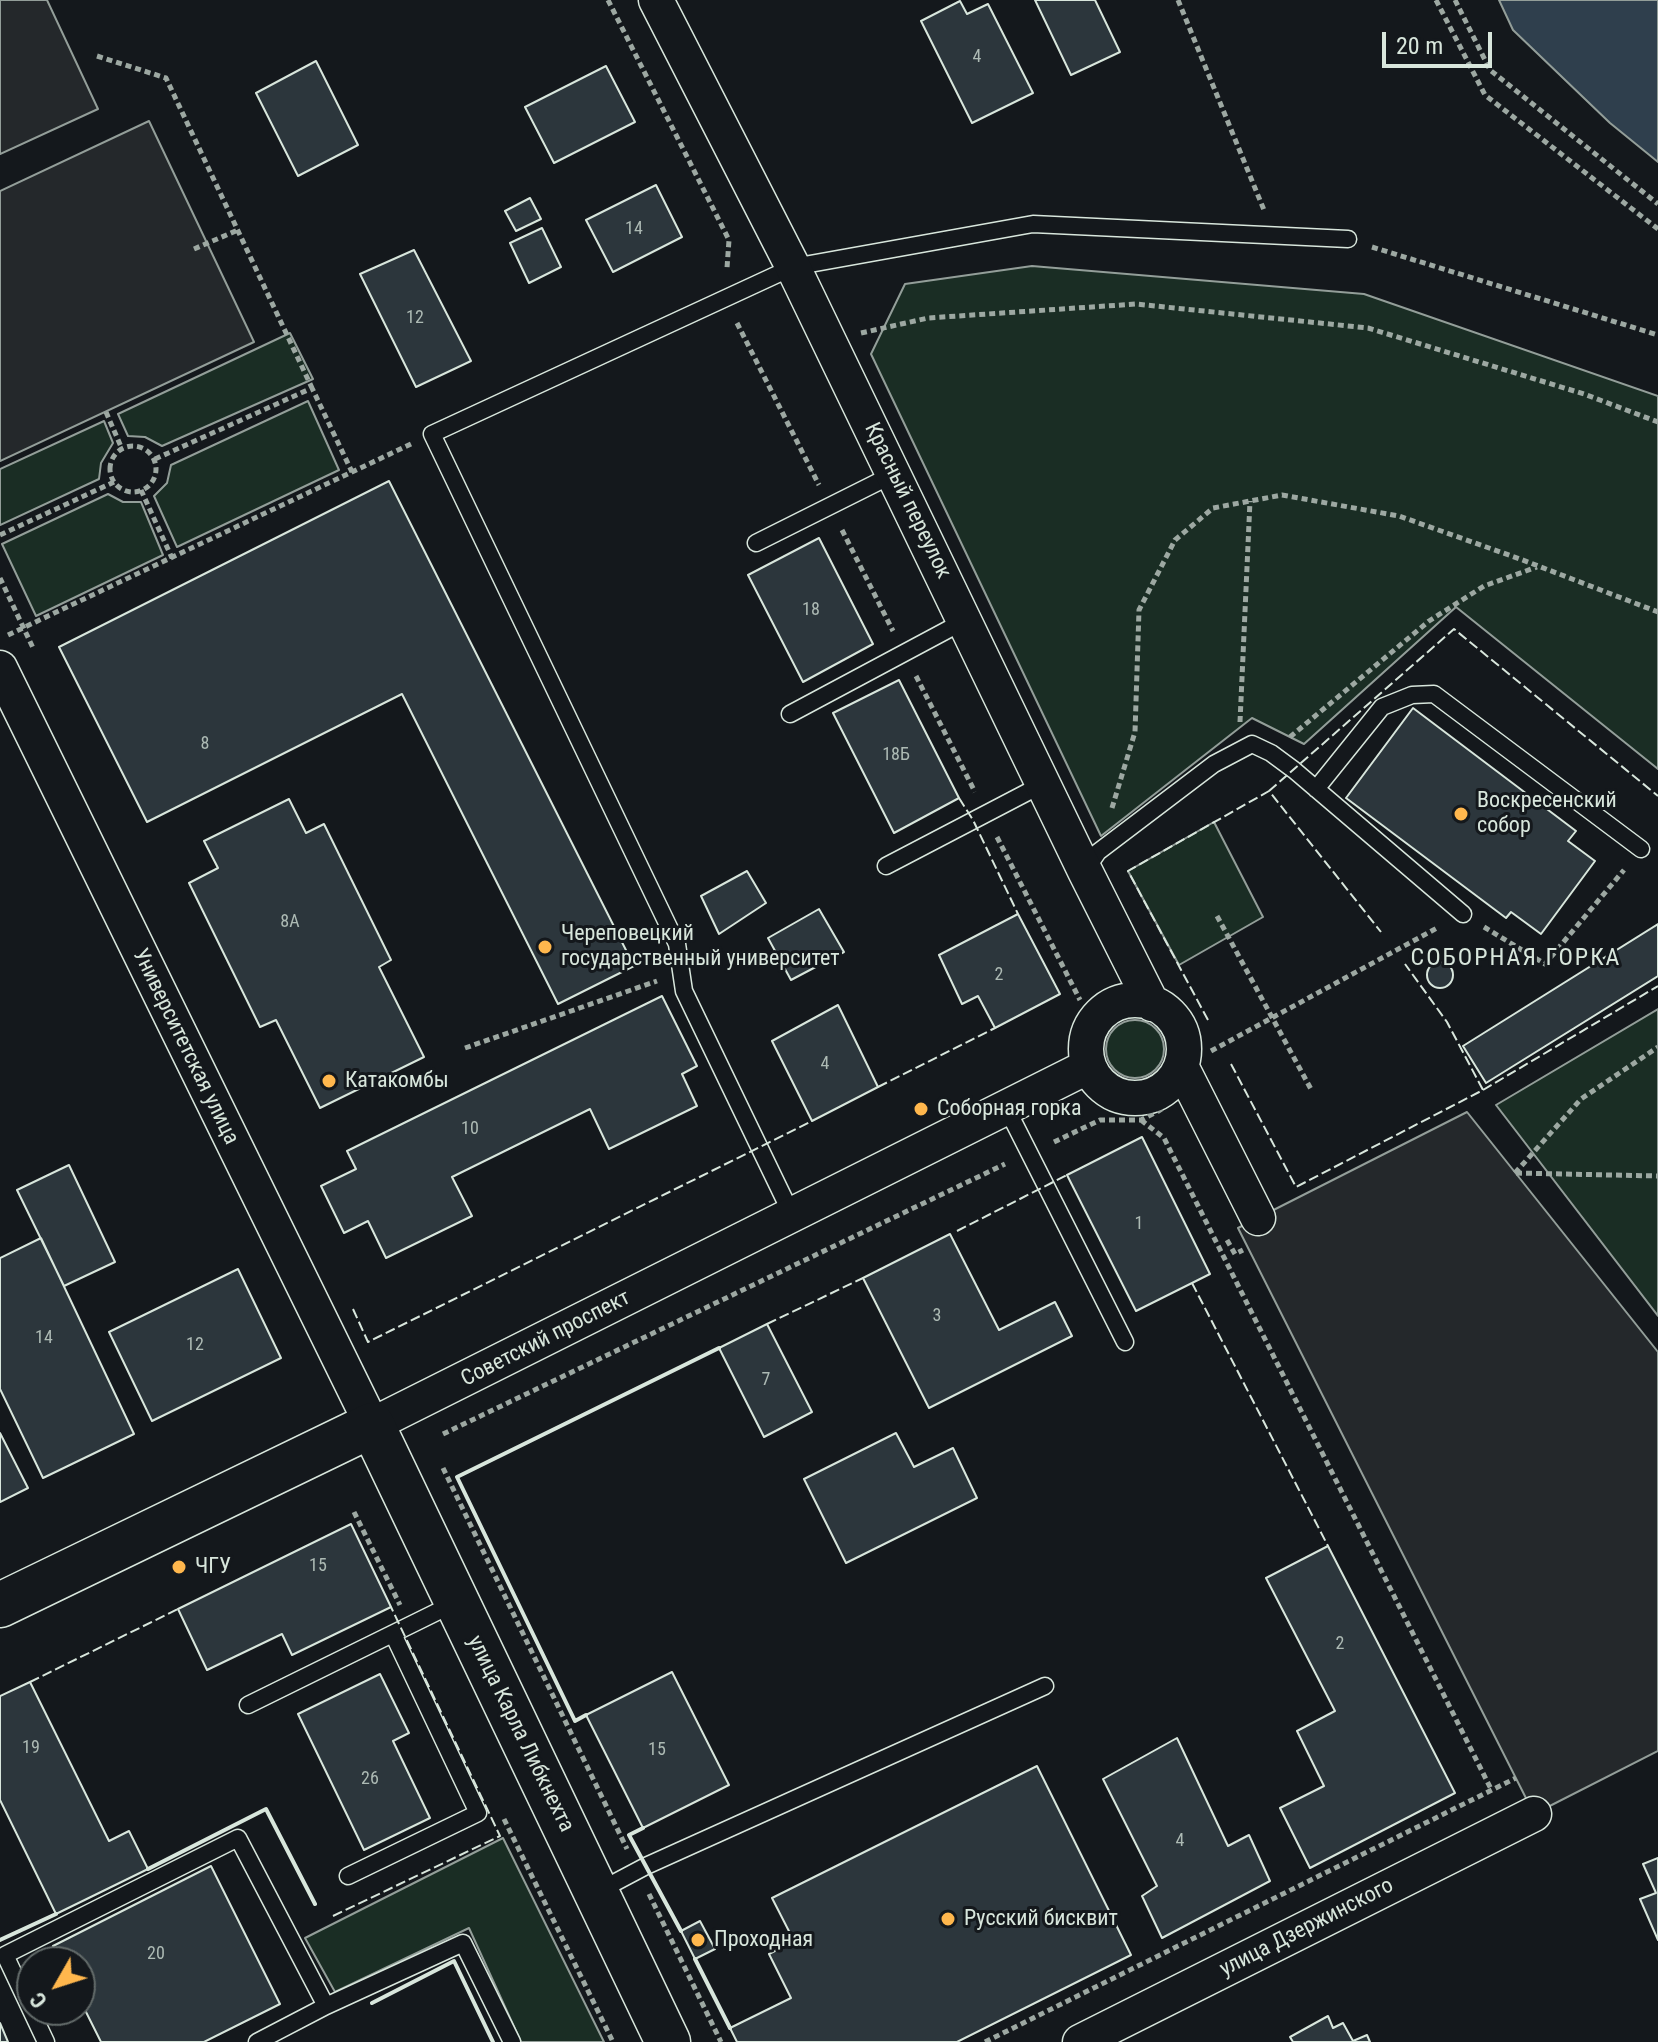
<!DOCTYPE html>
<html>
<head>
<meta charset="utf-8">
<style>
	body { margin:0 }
	#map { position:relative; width:1658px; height:2042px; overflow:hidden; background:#14181c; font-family:"Roboto Condensed",sans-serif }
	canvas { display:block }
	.north { position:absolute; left:16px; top:1946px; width:80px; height:80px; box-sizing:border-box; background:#14181c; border:2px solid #626a69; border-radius:50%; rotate:231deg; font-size:22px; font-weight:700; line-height:32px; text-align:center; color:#d8e6dc }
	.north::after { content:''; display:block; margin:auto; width:28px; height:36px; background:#ffb74d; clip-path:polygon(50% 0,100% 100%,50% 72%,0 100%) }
	.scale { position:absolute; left:1382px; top:32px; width:110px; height:36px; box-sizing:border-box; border:4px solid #d8e6dc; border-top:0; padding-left:10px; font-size:24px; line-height:28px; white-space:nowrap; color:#d8e6dc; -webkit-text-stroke:6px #14181c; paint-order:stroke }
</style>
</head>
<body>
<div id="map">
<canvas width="1658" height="2042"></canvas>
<div class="north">С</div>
<div class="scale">20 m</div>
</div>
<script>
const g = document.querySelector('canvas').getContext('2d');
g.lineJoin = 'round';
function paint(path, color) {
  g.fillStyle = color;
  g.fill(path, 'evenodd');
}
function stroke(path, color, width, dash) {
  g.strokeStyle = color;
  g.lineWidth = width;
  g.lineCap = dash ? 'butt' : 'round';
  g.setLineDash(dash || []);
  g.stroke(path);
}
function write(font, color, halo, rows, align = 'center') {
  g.font = font + ' "Roboto Condensed",sans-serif';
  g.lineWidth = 6;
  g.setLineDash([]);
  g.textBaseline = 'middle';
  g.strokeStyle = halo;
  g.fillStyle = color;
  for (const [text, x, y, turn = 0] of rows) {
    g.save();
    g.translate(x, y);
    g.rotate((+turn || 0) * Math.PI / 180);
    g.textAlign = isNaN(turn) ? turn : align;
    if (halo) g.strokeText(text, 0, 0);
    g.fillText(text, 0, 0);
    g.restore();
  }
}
const green = new Path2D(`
	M1032,266L1364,294L1658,396V769L1456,607L1304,744L1252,718L1101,836L871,354L905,284Z
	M290,333L313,379L162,446L145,437L128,436L118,414Z
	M308,401L339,470L177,547L154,496L167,483L171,465Z
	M104,421L113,443L101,463L99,479L0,525V469Z
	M108,494L123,502H141L163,555L36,616L2,544Z
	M1214,822L1263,917L1179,965L1128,871Z
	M1658,1009V1316L1496,1105Z
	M1106 1049a29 29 0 1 1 58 0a29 29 0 1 1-58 0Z
	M503,1838L604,2042H521L469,1928L335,1992L305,1938Z`);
paint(green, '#1a2d24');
stroke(green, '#939e99', 2);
const parking = new Path2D(`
	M0,0H47L98,109L0,154Z
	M149,121L254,342L0,461V191Z
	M1467,1112L1658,1352V1751L1534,1814L1238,1228Z`);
paint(parking, '#24282b');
stroke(parking, '#939e99', 2);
const water = new Path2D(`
	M1499,0H1658V162L1610,123L1513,30Z`);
paint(water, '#2f3f4d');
stroke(water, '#939e99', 2);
const building = new Path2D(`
	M1035,0H1095L1120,52L1071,75Z
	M960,1L967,14L988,4L1033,93L972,123L921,21Z
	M316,61L358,145L298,176L256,93Z
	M606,66L635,122L554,163L525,107Z
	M656,185L682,237L613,272L586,220Z
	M530,198L541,219L516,231L505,211Z
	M542,228L561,267L529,283L510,243Z
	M414,250L471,361L416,387L360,274Z
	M389,481L634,966L558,1004L402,694L147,822L59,647Z
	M819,538L873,644L803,682L748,575Z
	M899,680L959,798L894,833L833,713Z
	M1413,708L1576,831L1568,841L1595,861L1541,934L1511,912L1506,918L1346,798Z
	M289,799L306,833L324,824L391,960L379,967L424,1057L320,1108L276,1020L260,1027L189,883L218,868L204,841Z
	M747,871L766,903L719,934L701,896Z
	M819,909L844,952L791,980L768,938Z
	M1018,914L1060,994L995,1028L978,996L962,1004L939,955Z
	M1658,924V976L1486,1083L1463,1046Z
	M1427 975a13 13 0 1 1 26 0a13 13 0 1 1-26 0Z
	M662,996L697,1066L682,1074L697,1106L609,1149L590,1109L452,1177L472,1216L386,1258L368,1221L344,1233L321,1186L356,1169L347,1151Z
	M838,1005L878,1087L812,1121L772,1041Z
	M1142,1137L1210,1274L1136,1311L1067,1175Z
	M69,1165L115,1262L64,1286L17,1190Z
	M950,1234L999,1330L1055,1302L1072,1336L929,1408L863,1278Z
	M41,1238L134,1434L43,1478L0,1389V1258Z
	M238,1269L281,1358L152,1421L109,1332Z
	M767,1324L812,1412L764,1437L719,1348Z
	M0,1433L28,1488L0,1502Z
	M896,1433L914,1467L953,1448L977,1498L846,1563L804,1479Z
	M351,1524L391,1607L292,1655L282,1634L207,1670L178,1609Z
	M1328,1546L1455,1793L1310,1868L1280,1808L1324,1786L1297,1731L1335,1711L1266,1578Z
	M672,1672L729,1785L643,1828L586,1715Z
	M380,1674L409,1733L393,1741L430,1818L364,1850L298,1714Z
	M30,1682L109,1841L129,1831L148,1869L56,1914L0,1800V1696Z
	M1177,1738L1228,1846L1249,1835L1270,1881L1162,1938L1142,1896L1157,1886L1103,1779Z
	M1037,1766L1131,1955L957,2042H737L730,2028L791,1998L769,1954L794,1941L772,1898Z
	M1658,1858V1940L1640,1899L1656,1893L1643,1864Z
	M211,1866L280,2004L204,2042H101L80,2000V1962H61L53,1946Z
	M700,1921L715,1949L695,1959L681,1931Z
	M1328,2016L1333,2028L1343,2023L1353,2041L1367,2035L1370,2042H1293L1290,2037Z
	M0,2023L8,2042H0Z`);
paint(building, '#2c363c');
stroke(building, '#d8e6dc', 2);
const lane = new Path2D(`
	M756,543L894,474
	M790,714L964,621
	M1316,789L1382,707L1412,695L1434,694L1641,849
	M886,866L1043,784
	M1085,871L1098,852L1214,764L1252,744L1271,753L1294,770L1463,914
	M1006,1107L1125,1342
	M792,1215L684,991L677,944L432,434L793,267L1033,224L1348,239
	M248,1705L455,1603
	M348,1876L478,1813L393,1634
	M597,1892L646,1866L1045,1686
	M46,2042L5,1955L238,1838L326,2006
	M257,2042L326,2006L463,1943L512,2042`);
const street = new Path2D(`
	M656,0L793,267L1085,871L1152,1004
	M0,668L372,1425L1089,1066
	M1086 1049a49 49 0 1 1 98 0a49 49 0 1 1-98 0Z
	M1181,1066L1258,1218
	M1080,2042L1534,1814`);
const secondary = new Path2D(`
	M0,1605L372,1425L668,2042`);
stroke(lane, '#d8e6dc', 19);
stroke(street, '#d8e6dc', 37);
stroke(secondary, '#d8e6dc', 47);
stroke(new Path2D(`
	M608,0L729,240L727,268
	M1178,0L1264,210
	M1436,0L1485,95L1658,229
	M1455,0L1490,70L1658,204
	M97,56L166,78L312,388
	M1372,247L1658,335
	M194,249L238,230
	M737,323L819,485
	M861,333L928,318L1136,304L1368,328L1584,394L1658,422
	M106,412L122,449
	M110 469a23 23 0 1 1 46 0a23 23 0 1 1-46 0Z
	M155,459L312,388L352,472
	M141,490L172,558
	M842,530L893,631
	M0,535L114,482
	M0,578L34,650
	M8,635L411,444
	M916,676L975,792
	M1240,722L1250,501
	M1290,737L1429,621L1484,586L1537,567
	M1112,808L1135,732L1139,610L1175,540L1213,508L1282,495L1399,516L1520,559L1658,612
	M997,837L1080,1000
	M1217,916L1312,1091
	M1484,927L1545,964L1624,870
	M465,1048L657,981
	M1211,1051L1437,928
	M1141,1120L1164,1138L1492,1791
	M1054,1142L1100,1120H1141L1160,1110L1162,1113
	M1515,1173L1581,1099L1658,1047
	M1516,1173L1658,1176
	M1227,1240L1235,1254L1243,1250
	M443,1434L1005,1164
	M443,1468L627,1849
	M354,1512L400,1605
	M504,1819L613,2042
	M649,1894L721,2042
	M985,2042L1516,1778`), '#9da8a2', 5, [6, 4]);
stroke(lane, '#14181c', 16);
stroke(street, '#14181c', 34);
stroke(secondary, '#14181c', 44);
stroke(new Path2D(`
	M1269,791L1454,629L1658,796
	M959,798L973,820L1018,914
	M1208,1020L1128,871L1269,791L1381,932
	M1231,1064L1296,1187L1483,1090L1447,1022L1405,964
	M878,1087L995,1028
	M1483,1090L1658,986
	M957,1231L1067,1175
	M1192,1283L1328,1546
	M353,1309L368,1342L812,1121
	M767,1324L863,1278
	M30,1682L178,1609
	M333,1916L500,1836L391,1607`), '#d8e6dc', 2, [10, 4]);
stroke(new Path2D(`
	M586,1715L575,1721L457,1477L719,1348
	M643,1828L629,1835L681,1931
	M148,1869L266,1809L315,1904
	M0,1940L56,1914
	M695,1959L730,2028
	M372,2003L454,1961L493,2042`), '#d8e6dc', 4);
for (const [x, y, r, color] of [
	[1461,814,8,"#ffb74d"],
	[545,947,8,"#ffb74d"],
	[329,1081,8,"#ffb74d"],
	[921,1109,8,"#ffb74d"],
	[179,1567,8,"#ffb74d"],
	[948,1919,8,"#ffb74d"],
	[698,1940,8,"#ffb74d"]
]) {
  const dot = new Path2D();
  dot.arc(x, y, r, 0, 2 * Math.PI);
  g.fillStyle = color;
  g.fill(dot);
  stroke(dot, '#14181c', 3);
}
write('18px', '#adbab4', null, [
	["4",977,57],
	["14",634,229],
	["12",415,318],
	["18",811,610],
	["8",205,744],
	["18Б",896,755],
	["8А",290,922],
	["2",999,975],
	["4",825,1064],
	["10",470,1129],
	["1",1139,1224],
	["3",937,1316],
	["14",44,1338],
	["12",195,1345],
	["7",766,1380],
	["15",318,1566],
	["2",1340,1644],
	["19",31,1748],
	["15",657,1750],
	["26",370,1779],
	["4",1180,1841],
	["20",156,1954]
]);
write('22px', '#d8e6dc', '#14181c', [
	["Красный переулок",907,501,64],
	["Университетская улица",185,1047,64],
	["Советский проспект",546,1339,-27],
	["улица Карла Либкнехта",520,1734,64],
	["улица Дзержинского",1307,1928,-27]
]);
write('22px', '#d8e6dc', '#14181c', [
	["Воскресенский",1477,801],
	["собор",1477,826],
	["Череповецкий",561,934],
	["государственный университет",561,959],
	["Катакомбы",345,1081],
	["Соборная горка",937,1109],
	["ЧГУ",195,1567],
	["Русский бисквит",964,1919],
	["Проходная",714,1940]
], 'left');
g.letterSpacing = '2px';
write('24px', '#d8e6dc', '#14181c', [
	["СОБОРНАЯ ГОРКА",1516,959]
]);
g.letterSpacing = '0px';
</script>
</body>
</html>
